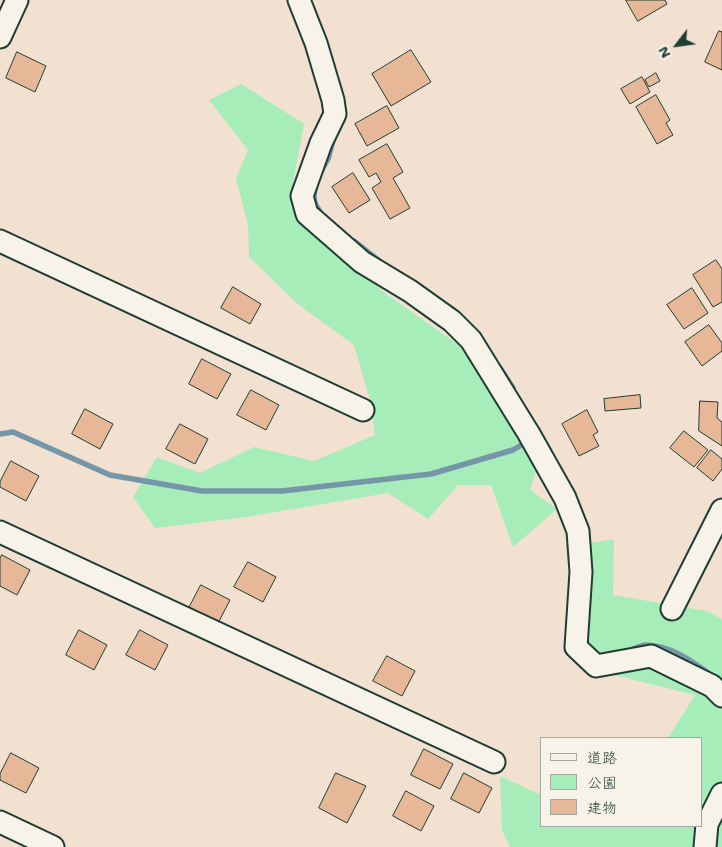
<!DOCTYPE html>
<html>
<head>
<meta charset="utf-8">
<style>
	body { margin:0 }
	#map { position:relative; width:722px; height:847px; overflow:hidden; background:#f2e1d0; font-family:"Shantell Sans","Klee One",sans-serif }
	canvas { display:block }
	.legend { position:absolute; left:540px; top:737px; width:162px; height:90px; box-sizing:border-box; background:#f7f3e8; border:1px solid #a1aaa0; margin:0; padding:6px 9px; list-style:none; font-size:15px; color:#1f3d34 }
	.legend li { display:flex; align-items:center; gap:10px; height:25px }
	.legend b { width:25px; border:1px solid #a1aaa0 }
	.north { position:absolute; left:652px; top:20px; width:50px; height:50px; -webkit-text-stroke:4px #f7f3e8; paint-order:stroke; rotate:240deg; font-size:14px; font-weight:700; line-height:20px; text-align:center; color:#1f3d34 }
	.north::after { content:''; display:block; margin:auto; width:18px; height:22px; background:#1f3d34; clip-path:polygon(50% 0,100% 100%,50% 72%,0 100%) }
</style>
</head>
<body>
<div id="map">
<canvas width="722" height="847"></canvas>
<ul class="legend">
<li><b style="height:6px;background:#f7f3e8"></b>道路</li>
<li><b style="height:14px;background:#a7edb9"></b>公園</li>
<li><b style="height:14px;background:#e6b897"></b>建物</li>
</ul>
<div class="north">N</div>
</div>
<script>
const g = document.querySelector('canvas').getContext('2d');
g.lineJoin = 'round';
function paint(path, color) {
  g.fillStyle = color;
  g.fill(path, 'evenodd');
}
function stroke(path, color, width, dash) {
  g.strokeStyle = color;
  g.lineWidth = width;
  g.lineCap = dash ? 'butt' : 'round';
  g.setLineDash(dash || []);
  g.stroke(path);
}
paint(new Path2D(`
	M241,84L304,124L290,199L382,291L460,346L500,398L536,470L530,490L557,509L513,547L491,485H458L428,519L388,493L246,517L155,528L133,497L157,457L200,473L254,447L314,461L375,435L370,400L354,345L299,305L249,257L248,225L236,178L248,150L209,100Z
	M614,539L613,595L707,611L722,619V847H510L502,830L500,776L541,795V826H701V738H668L695,695L578,666L579,545Z`), '#a7edb9');
stroke(new Path2D(`
	M320,173L328,159L333,140
	M315,189C312,200 316,206 322,215
	M354,241L378,260
	M500,368L513,388
	M0,434L13,432L110,475L202,491H282L431,474L513,450L528,441
	M631,650C636,648 641,645 646,645C670,645 693,662 711,675`), '#7596a8', 5.5);
const building = new Path2D(`
	M626,0H665L667,4L638,21Z
	M719,31L722,32V70L705,62Z
	M411,50L431,82L391,106L372,74Z
	M17,52L46,66L35,92L6,78Z
	M656,73L660,81L649,87L645,80Z
	M642,77L650,92L630,104L621,89Z
	M656,95L670,120L666,123L673,135L657,144L636,107Z
	M387,106L399,128L367,146L355,124Z
	M387,144L403,172L393,178L410,208L390,219L372,188L381,182L376,173L369,177L359,160Z
	M353,173L370,200L349,213L332,187Z
	M716,260L722,269V302L713,307L693,275Z
	M233,287L261,304L250,324L221,308Z
	M692,288L708,313L684,329L667,305Z
	M709,325L722,343V351L702,366L685,342Z
	M202,359L231,374L217,399L189,384Z
	M251,390L279,405L266,430L237,415Z
	M640,395L641,408L605,411L604,399Z
	M700,401L718,402L717,418L722,422V446L699,431Z
	M85,409L113,424L100,449L72,434Z
	M587,410L598,432L593,435L599,446L579,456L562,424Z
	M180,424L208,439L195,464L166,449Z
	M684,431L708,450L694,467L670,448Z
	M711,450L722,459V469L713,481L697,468Z
	M11,461L39,476L26,501L0,487V482Z
	M2,555L30,570L17,595L0,586V559Z
	M248,562L276,577L263,602L234,587Z
	M201,585L230,600L217,625L188,610Z
	M79,630L107,645L94,670L66,655Z
	M140,630L168,645L155,670L126,655Z
	M387,656L415,671L402,696L373,681Z
	M424,749L453,764L440,789L411,775Z
	M11,753L39,768L26,793L0,780V774Z
	M336,773L366,786L347,823L319,808Z
	M464,773L492,788L479,813L451,799Z
	M406,791L434,806L421,831L393,816Z`);
paint(building, '#e6b897');
stroke(building, '#1f3d34', 1);
const minor = new Path2D(`
	M299,0L316,43L333,100L335,114L321,143L302,196L307,214L362,262L410,291L452,321L471,340L529,434L565,498L578,531L581,572L576,647L596,666L651,656L712,686L722,696
	M0,37L17,0
	M0,241L363,410
	M0,532L494,762
	M672,609L722,510
	M0,822L53,847
	M705,847L707,824L722,794`);
stroke(minor, '#1f3d34', 25);
stroke(minor, '#f7f3e8', 21);
</script>
</body>
</html>
